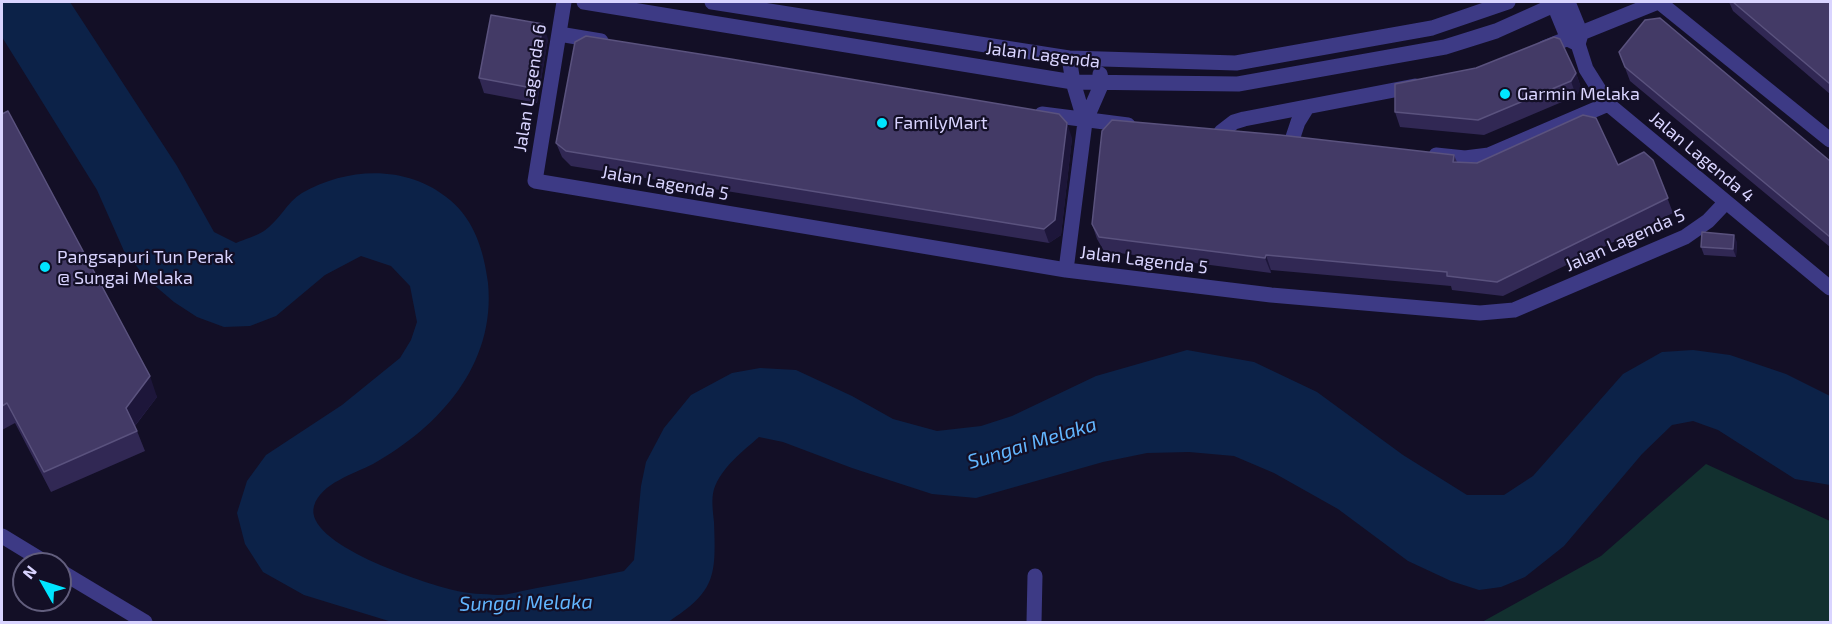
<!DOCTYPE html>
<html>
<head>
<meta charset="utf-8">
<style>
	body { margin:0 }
	#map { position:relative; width:1832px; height:624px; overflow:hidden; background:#130f26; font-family:"Exo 2",sans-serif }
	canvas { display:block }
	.frame { position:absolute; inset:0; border:3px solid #d9d4ff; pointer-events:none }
	.north { position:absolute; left:12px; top:552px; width:60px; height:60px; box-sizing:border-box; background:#130f26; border:2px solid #625e7d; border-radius:50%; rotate:309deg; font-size:16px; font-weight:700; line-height:24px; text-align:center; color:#d9d4ff }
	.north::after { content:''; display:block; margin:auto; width:21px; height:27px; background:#00e5ff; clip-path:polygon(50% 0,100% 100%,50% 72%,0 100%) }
</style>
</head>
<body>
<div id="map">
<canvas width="1832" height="624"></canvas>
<div class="frame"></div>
<div class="north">N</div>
</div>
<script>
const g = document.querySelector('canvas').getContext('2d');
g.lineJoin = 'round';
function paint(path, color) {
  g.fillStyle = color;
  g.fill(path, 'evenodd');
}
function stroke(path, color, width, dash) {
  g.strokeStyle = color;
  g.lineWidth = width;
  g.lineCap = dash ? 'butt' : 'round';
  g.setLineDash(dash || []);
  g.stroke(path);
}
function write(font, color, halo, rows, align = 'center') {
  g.font = font + ' "Exo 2",sans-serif';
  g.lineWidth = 4.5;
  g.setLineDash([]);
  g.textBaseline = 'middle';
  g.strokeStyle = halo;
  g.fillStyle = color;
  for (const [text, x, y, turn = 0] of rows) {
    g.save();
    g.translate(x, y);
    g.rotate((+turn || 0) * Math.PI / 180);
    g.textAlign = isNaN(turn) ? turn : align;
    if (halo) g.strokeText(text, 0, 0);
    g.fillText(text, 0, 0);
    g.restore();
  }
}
paint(new Path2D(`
	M1706,464L1830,521V622H1482L1601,556Z`), '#12302f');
paint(new Path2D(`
	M2,2H70L177,166L214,232L236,243C245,239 256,236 264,231C279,221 287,202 302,193C349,166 409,165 450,200C475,221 484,252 488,283C496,365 439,427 373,464C354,474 321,483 314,506C303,544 424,583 453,590C467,594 484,594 498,595C510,595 524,590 537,588C566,583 595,577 624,571L634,560L641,486L646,462L664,428L691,395L732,373L760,368L796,370L852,396L893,419L937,431L981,426L1012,416L1096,376L1187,350L1254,362L1317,392L1403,455L1467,495H1504L1533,476L1623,374L1662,352L1693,350L1730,355L1786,374L1830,396V485L1795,479L1718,430L1693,421L1672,425L1642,454L1564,546L1525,577L1501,587L1479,590L1451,581L1408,561L1338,509L1274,473L1234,456L1189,452L1147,453L1103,462L976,498L932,494L852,468L783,442L759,437C742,452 722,467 714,489C711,499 713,512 714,522C716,576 716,591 668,622H392L304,595L263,572L245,544L237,513L247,481L266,455L342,405L400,358L411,340L417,322L410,286L391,266L361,256L325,275L276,316L250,326L224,327L197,317L174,302L147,279L124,251L97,190L2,37Z`), '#0c2248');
stroke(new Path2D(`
	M564,2L535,181L1066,270L1271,295L1480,313L1514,310L1685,237L1708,221L1726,202
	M584,2L1073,82L1238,84L1445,47L1496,31L1561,2
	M712,2L1069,58L1236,63L1432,28L1508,2
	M1568,2L1581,34L1578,44L1586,69L1608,104L1830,288
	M1659,2L1830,140
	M1554,5L1568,39L1576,43
	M559,34L601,41
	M1544,48L1658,2
	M1069,58L1073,82L1085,122
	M1042,114L1128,125
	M1221,132L1234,122L1244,119L1415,86
	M1292,140L1298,122L1306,109
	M1436,155L1465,158L1489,155L1608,104
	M1066,270L1085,122L1102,83L1100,74
	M2,536L48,564
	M60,571L145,622
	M1034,622L1035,576`), '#3d3a85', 15);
paint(new Path2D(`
	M1729,2H1830V94L1733,11Z
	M548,39L537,103L484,93L479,78Z
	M1619,52L1830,161V247L1630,81Z
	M1576,73L1581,88L1576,96L1484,135L1400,127L1395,112Z
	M2,114L157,397L135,426L145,451L51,492L15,423L2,430Z
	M1072,138L1061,235L1049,243L571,166L562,157L556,143Z
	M1454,155L1457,162L1477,163L1618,165L1653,160L1673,213L1503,296L1452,290L1451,286L1271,270V273L1104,251L1097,239L1092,224Z
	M1737,242L1736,257L1704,255L1701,247Z`), '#312854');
paint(new Path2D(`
	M543,24L548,39L537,103L532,88Z
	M1576,73L1581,88L1576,96L1571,81Z
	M1067,123L1072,138L1061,235L1049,243L1044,229Z
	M1734,235L1737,242L1736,257L1733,249Z
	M1266,255L1271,270V273L1265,258Z
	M150,376L157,397L133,428L126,408Z`), '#1d163a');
const building = new Path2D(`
	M1733,2H1830V84Z
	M491,15L543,24L532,88L479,78Z
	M1660,18L1830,161V237L1625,67L1619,52L1645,20Z
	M586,36L731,59L1059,114L1067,123L1055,220L1044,229L566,151L556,143L575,42Z
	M1554,37L1560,39L1576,73L1571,81L1478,120L1395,112V84L1476,68Z
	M8,111L150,376L126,408L137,431L44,472L7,403L2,406V114Z
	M1583,115L1596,118L1618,165L1644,152L1653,160L1668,198L1497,282L1447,276V272L1266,255L1265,258L1099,237L1092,224L1102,131L1112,120L1280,135L1454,155L1453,162L1477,163Z
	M1702,232L1734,235L1733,249L1701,247Z`);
paint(building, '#433a66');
stroke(building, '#5a527e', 1.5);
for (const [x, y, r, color] of [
	[1505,94,6,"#00e5ff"],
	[882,123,6,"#00e5ff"],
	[45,267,6,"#00e5ff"]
]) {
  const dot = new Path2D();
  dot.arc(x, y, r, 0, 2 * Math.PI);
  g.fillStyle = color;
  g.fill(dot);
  stroke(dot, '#130f26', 2);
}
write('18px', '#d9d4ff', '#130f26', [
	["Jalan Lagenda",1043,55,7],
	["Jalan Lagenda 6",530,88,-81],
	["Jalan Lagenda 4",1702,157,40],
	["Jalan Lagenda 5",665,183,10],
	["Jalan Lagenda 5",1625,240,-24],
	["Jalan Lagenda 5",1144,260,7]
]);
write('18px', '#d9d4ff', '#130f26', [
	["Garmin Melaka",1517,94],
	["FamilyMart",894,123],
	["Pangsapuri Tun Perak",57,257],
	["@ Sungai Melaka",57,278]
], 'left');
write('italic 20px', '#62b6ff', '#130f26', [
	["Sungai Melaka",1032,443,-17],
	["Sungai Melaka",526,603,-1]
]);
</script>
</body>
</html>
